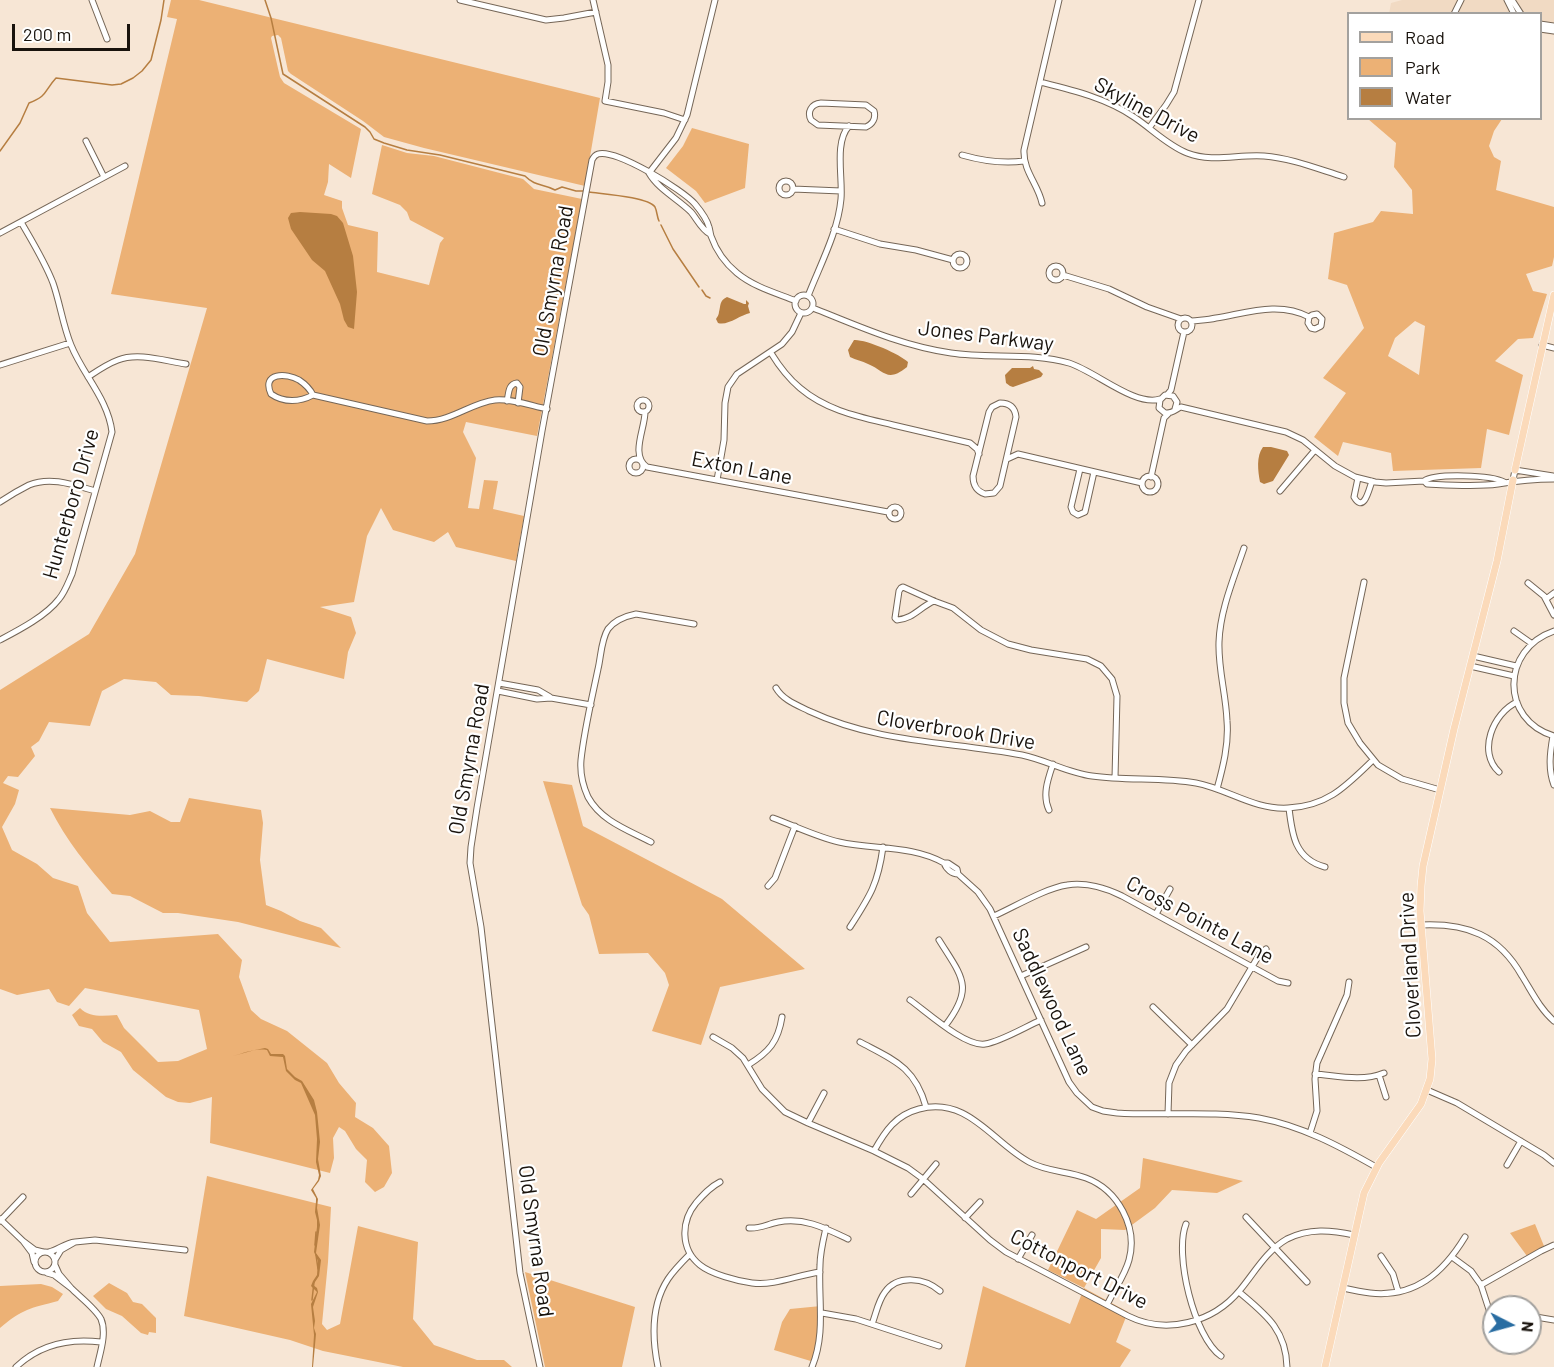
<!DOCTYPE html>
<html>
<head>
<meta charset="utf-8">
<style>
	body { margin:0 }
	#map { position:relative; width:1554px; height:1367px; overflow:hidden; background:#f7e6d5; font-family:Barlow,sans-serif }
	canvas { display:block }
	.legend { position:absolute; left:1347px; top:12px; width:195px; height:108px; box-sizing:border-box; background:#fff; border:2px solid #a3a19e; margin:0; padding:8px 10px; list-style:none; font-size:18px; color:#19130d }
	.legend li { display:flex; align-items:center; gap:12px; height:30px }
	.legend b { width:30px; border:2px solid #a3a19e }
	.north { position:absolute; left:1482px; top:1295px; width:60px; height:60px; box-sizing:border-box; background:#fff; border:2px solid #a3a19e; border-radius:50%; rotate:96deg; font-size:16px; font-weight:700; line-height:24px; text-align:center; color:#19130d }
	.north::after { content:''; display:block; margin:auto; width:21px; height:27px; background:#296da2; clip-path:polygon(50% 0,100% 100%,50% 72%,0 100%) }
	.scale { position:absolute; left:12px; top:24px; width:118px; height:27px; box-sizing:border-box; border:3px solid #19130d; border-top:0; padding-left:8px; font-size:18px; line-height:21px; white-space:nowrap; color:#19130d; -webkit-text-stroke:4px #fff; paint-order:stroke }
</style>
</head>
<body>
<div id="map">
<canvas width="1554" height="1367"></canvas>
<ul class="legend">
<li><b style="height:8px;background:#fbdaba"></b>Road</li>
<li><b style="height:16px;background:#ecb175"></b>Park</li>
<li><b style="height:16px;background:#b67e41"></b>Water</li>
</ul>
<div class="north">N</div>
<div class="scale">200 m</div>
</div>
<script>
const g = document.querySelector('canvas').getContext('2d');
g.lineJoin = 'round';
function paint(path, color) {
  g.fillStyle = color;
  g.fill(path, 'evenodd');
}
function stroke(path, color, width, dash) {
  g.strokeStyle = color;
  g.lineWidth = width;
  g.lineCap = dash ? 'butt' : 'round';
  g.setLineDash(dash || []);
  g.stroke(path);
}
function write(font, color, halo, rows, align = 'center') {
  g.font = font + ' Barlow,sans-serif';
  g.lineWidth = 4.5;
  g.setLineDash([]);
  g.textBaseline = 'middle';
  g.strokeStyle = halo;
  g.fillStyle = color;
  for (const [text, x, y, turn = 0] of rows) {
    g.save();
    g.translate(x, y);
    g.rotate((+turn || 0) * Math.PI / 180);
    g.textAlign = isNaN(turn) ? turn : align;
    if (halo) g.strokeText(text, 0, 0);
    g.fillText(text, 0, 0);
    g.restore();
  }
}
paint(new Path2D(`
	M1402,0H1554V35L1541,33L1540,14H1389L1391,3Z`), '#f1dac3');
paint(new Path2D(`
	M171,0H199L600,98L585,186L424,148L384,137L363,121L291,74L288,71L281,38L278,35L272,36L271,38L280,77L284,83L361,129L351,178L329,164L328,182L324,195L342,201V208L348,225L378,232L377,272L429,285L440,243L444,238L410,220L407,212L400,205L372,194L382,145L407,153L434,156L523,179L534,189L582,199L537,436L466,422L463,432L476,458L468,508L479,509L484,480L498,481L493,509L524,516L516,561L456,547L448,532L434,542L393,530L381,508L367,536L354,602L320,607L351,617L356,633L348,652L344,679L267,659L259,691L247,702L199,696L171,695L156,682L124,679L102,691L90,726L49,722L39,741L31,747L35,756L18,777L8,776L3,783L19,790L15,804L2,827L12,850L37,864L53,878L78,886L87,913L110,942L218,934L242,960L239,977L251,1010L261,1019L287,1031L327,1063L339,1083L356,1103L355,1117L373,1128L389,1146L392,1173L384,1187L375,1192L365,1182L367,1160L356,1149L345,1131L339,1127L333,1138L334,1158L330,1173L210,1143L212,1097L190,1103L178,1102L166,1097L133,1070L121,1052L103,1042L92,1029L79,1026L72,1015L80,1008C90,1018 103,1016 117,1015L124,1028L158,1062L178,1061L207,1049L199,1010L85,988L69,1006L57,1002L49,989L17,995L0,989V690L89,634L135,554L207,308L111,294L177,19L167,17Z
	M1368,119H1502L1494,131L1489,146L1494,157L1501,161L1496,190L1554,207V257L1552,266L1526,274L1533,291L1547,294L1533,338L1518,339L1495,361L1523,375L1509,435L1487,429L1481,468L1393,471L1391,453L1343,442L1338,456L1314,437L1346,393L1323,378L1364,328L1347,285L1328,279L1334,233L1373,222L1381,211L1413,214L1412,190L1394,167L1396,143ZM1415,321L1425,326L1419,375L1388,356L1395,338Z
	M692,128L749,144L745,188L705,203L696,191L666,168L683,146Z
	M543,781L572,785L583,826L722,899L805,969L720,987L701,1045L652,1031L669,985L665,973L648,953L599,954L589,915L582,905Z
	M189,798L261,810L263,823L260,860L266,905L281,911L300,921L321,928L341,948L238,922L178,913H163L130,896L112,894C88,867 66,840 50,808L130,815L150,811L171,822H180Z
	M1143,1158L1243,1181L1217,1193L1172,1190L1155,1208L1125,1230L1101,1229V1258L1084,1288L1128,1312L1116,1342L1131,1350L1120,1367H965L983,1286L1070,1324L1084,1288L1048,1270L1077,1210L1096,1219L1140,1188Z
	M207,1176L331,1207L328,1262L322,1324L327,1330L340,1324L358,1226L418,1242L413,1319L434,1345L477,1360H504L512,1367H403L323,1351L290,1340L184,1316Z
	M1535,1224L1544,1246L1527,1256L1510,1233Z
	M525,1272L635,1307L622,1367H545Z
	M109,1283L127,1293L133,1302L142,1304L156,1318V1333L149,1332L148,1335L141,1333L122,1316L106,1309L93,1296Z
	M41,1284L52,1287L63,1294L58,1301C31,1308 22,1309 0,1328V1286Z
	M821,1306L814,1362L774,1350L782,1322L790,1309Z`), '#ecb175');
paint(new Path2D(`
	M300,212L331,214L337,216L343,223L353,256L357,292L354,329L348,327L344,320L340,304L325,271L312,260L291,229L288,218L291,213Z
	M727,297L744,304H746V300L749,303L748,306L750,313C740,315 728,326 718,323L716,319C717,317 719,315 719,312C721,305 719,301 727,297Z
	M854,340C865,339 900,354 908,362L907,367C887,383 885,371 868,364C862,361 856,360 850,357L848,350Z
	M1033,366L1034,369L1039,370L1043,374L1041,377L1013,387L1010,386L1006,383L1005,375L1012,368H1030Z
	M1263,447H1271L1287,451L1289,455L1273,481L1264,484L1260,482C1258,471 1256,456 1263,447Z
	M265,1048L268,1049L271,1054H283L285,1056L287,1069L295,1077L302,1081L314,1100L317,1112L320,1142L318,1159L321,1176L319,1181L313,1189L318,1199L317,1208L320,1225L316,1253L321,1260L319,1276L313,1285L317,1288L318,1292L313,1307L315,1321L314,1328L316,1334L313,1367H312L314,1335L311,1304L317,1292L311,1286L313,1281L317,1275L318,1261L314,1252L317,1227V1220L315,1212L316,1201V1198L311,1190L318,1180L319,1175L316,1162L317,1139L315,1115L301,1083L295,1080L286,1071L283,1057L270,1056L267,1050C255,1048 244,1053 233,1056L255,1050Z`), '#b67e41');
stroke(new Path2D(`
	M265,0L271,18L283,74L365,127L370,132L374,139L384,143L407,150L440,155L525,176C536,187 542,183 555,190L562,187L576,191H585
	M0,151L20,123L29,103C48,96 44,91 56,78L112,85L121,84L133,78L142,71L151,60L161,20L164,0
	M589,192C603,194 648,197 655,207C657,211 657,217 659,221
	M661,225L673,249L699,287
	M702,290L706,296L710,298
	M315,1245L316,1232
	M316,1255L318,1269
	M312,1300L314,1282`), '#b67e41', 1.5);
const minor = new Path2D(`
	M92,0L107,39
	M460,0L546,20L564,18L596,12
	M593,0L608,65V82L605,101L664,113L685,120
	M1507,0L1514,14
	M1512,0L1521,14
	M1454,14L1461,0
	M1540,24L1554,26
	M1540,29L1554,31
	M1040,82C1072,90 1106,98 1134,117C1152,129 1167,145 1187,153C1213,163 1238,154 1264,156C1291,158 1318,169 1344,177
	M821,103L866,105L874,111C876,118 873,124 866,127L818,125L811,120C807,112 811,104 821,103Z
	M1149,128L1166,105L1174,92L1199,0
	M86,141L104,177
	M962,155C983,161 1002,164 1024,161
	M649,173L676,138L687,115L715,0
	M649,173C658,189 678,199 691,212C697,219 701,229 710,234
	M779 188a7 7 0 1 1 14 0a7 7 0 1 1-14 0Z
	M793,189L841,191
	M1042,203C1038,184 1023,171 1024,150L1059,0
	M834,229L880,244L916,250L953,260
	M0,233L125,166
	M953 261a7 7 0 1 1 14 0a7 7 0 1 1-14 0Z
	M1049 273a7 7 0 1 1 14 0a7 7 0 1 1-14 0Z
	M1063,275L1109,289L1147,307L1181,319
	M795 304a9 9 0 1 1 18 0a9 9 0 1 1-18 0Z
	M808,296C820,265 838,232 841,199C843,178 834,142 849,126
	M813,308C858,326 902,346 951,353C989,359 1032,352 1069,363C1095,371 1135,407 1160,399
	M1178 325a7 7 0 1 1 14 0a7 7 0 1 1-14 0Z
	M1192,321C1200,320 1208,320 1216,318C1247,313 1279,301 1309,317L1312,315L1317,314L1322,319L1321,326L1315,329L1311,328L1308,323L1309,317
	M1542,345L1554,348
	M771,353C779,366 788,378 800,388C827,411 860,417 893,425C919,431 945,437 970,443L977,449L979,454
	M0,365L70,343
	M88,377C97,371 107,364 118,360C138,352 165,361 186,364
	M313,395C310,389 305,384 299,380C287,373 261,372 271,394C284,403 300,402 313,395L427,421C452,421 471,403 495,400C510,398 532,406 547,409
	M1167,395L1171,390L1184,332
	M637 406a6 6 0 1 1 12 0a6 6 0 1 1-12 0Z
	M507,401C509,393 508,384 517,383L520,387L518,403
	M1000,403C1009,403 1015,407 1016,417L1000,486L994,493L985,494C976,491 973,485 973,476L989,412L992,407Z
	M1175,409L1177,402L1173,396L1165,395L1160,400L1159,408L1165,413C1172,414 1176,409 1181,407L1286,432L1303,440L1335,466L1355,477L1375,482L1386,483L1424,481L1427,484C1449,485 1476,487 1498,484C1516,481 1535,479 1554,479
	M645,412C645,429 630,455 647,467L888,512
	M1007,459L1018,454L1142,483
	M629 466a7 7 0 1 1 14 0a7 7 0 1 1-14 0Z
	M1080,469L1071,507L1073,512L1078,515L1085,512L1094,472
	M1142 484a8 8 0 1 1 16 0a8 8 0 1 1-16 0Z
	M1151,477L1164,418L1169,413
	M1358,478L1354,497C1364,514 1369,489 1372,481
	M717,480L724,440L725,403L728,387L737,374L782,344L792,332L801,313
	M1513,480L1515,470L1553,476
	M1424,481C1435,473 1492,475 1504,482
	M1280,491L1315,450
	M0,502C9,496 19,490 29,485C51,476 74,485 95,491
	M889 513a6 6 0 1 1 12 0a6 6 0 1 1-12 0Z
	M1364,582L1344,678V703L1348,723L1360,743L1378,765L1402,779L1440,790
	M1528,583L1544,596L1554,615
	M1546,599L1554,593
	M934,601C920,607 913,619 897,620L895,618L899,591L901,588L903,587L934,601L953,608L981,630L1008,644L1031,650L1087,659L1101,666L1112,679L1117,696L1115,778
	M1514,631L1531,643
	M1554,631C1501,649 1500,720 1554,736
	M0,640C19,630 46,616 59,599C65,592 68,583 72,574L112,432C108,399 83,375 71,345C63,326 60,303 53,283C45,262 32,241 21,222
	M1473,656L1516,666
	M1470,666L1514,676
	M499,683L538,690L550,697
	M776,688C783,700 797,705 809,711C880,744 948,741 1022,755C1046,760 1068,773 1092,776C1126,781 1162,777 1196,783C1228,789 1254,810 1288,808C1328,806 1346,786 1373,760
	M498,691L537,699L551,698L591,705
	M1553,736C1550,753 1548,769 1554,785
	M1499,772C1477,752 1493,713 1517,702
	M1217,789C1223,767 1229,744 1227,721C1226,694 1218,669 1219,642C1220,610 1234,578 1244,548
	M1289,808C1292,835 1295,859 1325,867
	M1049,810C1042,795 1048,779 1053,764
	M773,818C795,826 817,837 839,842C875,850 912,845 944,863
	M651,842C628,830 601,821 588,797C583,786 580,772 581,760C584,731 592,698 598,669C601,657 601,640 608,629C615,620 626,616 636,614L694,624
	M958,874C952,874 946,869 944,863H948L957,869L958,874L978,892L990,909L1069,1082L1077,1093L1092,1107L1103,1111L1117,1113C1164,1116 1212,1110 1259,1118C1302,1126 1339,1146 1376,1167
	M768,886L775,878L795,826
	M1156,914L1170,889
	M994,916C1014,907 1046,888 1067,885C1085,882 1106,888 1122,896L1278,981L1288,983
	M1421,925C1467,923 1499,935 1522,976C1532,992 1540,1009 1554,1021
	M850,927C870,896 878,884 883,847
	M939,940C962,977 975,987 945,1026
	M1021,976L1086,947
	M910,1000C927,1012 965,1047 985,1044C1000,1042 1027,1026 1041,1020
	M1153,1007L1192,1045
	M713,1037L732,1048L743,1058L762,1089L785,1112L808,1123L874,1151L908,1168L923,1179L990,1240L1006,1252L1128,1316C1166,1335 1213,1323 1240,1290C1255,1272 1266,1251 1287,1239C1309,1228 1331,1230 1354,1235
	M860,1042C894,1060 915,1067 926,1107
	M748,1065C769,1052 778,1042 782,1017
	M1315,1074C1338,1076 1362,1082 1384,1073
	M1379,1075L1386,1097
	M1427,1090L1457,1103L1544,1155L1554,1163
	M1168,1114L1169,1083L1176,1065L1186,1051L1227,1009L1259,955L1266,949
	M808,1123L824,1093
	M1310,1133L1317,1111L1315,1079L1317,1063L1347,995L1349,982
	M874,1151C885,1131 896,1115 919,1109C968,1096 992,1142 1029,1162C1047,1172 1068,1171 1086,1178C1118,1190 1138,1227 1129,1260C1125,1275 1114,1290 1107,1305
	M1507,1165L1521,1141
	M720,1182C710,1187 703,1195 696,1203C681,1221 680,1249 700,1265C711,1274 737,1281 752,1283C775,1286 797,1275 820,1272
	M911,1194L936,1164
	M1246,1217L1307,1282
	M965,1218L980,1202
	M0,1219L23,1241
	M0,1221L23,1197
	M1186,1224C1174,1254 1194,1337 1221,1356
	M749,1228C759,1229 768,1224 778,1222C804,1217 825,1228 848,1239
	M75,1242L95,1240L185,1250
	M35 1262a10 10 0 1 1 20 0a10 10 0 1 1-20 0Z
	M49,1252C58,1250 65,1243 75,1242L61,1250L55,1260
	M1381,1256L1393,1274L1398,1291
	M1452,1257L1471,1271L1481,1285L1494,1325
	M1018,1259L1032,1235
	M34,1262L32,1253L23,1241L35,1250L43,1252
	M47,1273L54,1275L71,1288L59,1274L55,1265
	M1481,1285L1541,1251L1554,1245
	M71,1288C79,1296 96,1309 101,1319C107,1333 100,1353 97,1367
	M1343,1288C1352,1290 1361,1292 1370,1293C1415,1298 1443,1273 1465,1237
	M1239,1292C1265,1314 1286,1329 1287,1367
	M822,1313L856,1319L939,1346
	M1530,1316L1554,1320
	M872,1324C876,1314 878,1301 885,1292C898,1274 925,1278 940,1291
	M16,1367C40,1344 69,1338 101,1342
	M540,1367L520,1273L481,927L470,863L471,847L477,808L542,431L592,160C593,158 595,155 598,154C615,148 683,190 695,204C700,210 707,219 709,227C710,230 710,233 711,236C716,250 726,264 737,273C754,287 776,293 796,301
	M658,1367C652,1338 651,1305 668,1279C674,1270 682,1262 690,1254
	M812,1367C826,1333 818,1300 820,1265C820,1253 823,1241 826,1228`);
const major = new Path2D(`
	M1515,470L1554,295
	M1325,1367L1364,1193L1379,1163L1421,1104L1430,1079L1432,1059L1420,911L1421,886L1423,866L1454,729L1497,561L1513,480`);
stroke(minor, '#756657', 7);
stroke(major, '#fff', 8);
stroke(minor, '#fff', 5);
stroke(major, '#fbdaba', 7);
write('21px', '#19130d', '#fff', [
	["Skyline Drive",1147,110,28],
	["Old Smyrna Road",553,281,-80],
	["Jones Parkway",986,336,7],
	["Exton Lane",742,468,11],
	["Hunterboro Drive",71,504,-74],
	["Cloverbrook Drive",956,730,9],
	["Old Smyrna Road",469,759,-80],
	["Cross Pointe Lane",1200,920,28],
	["Cloverland Drive",1410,965,-93],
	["Saddlewood Lane",1052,1002,65],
	["Old Smyrna Road",536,1241,82],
	["Cottonport Drive",1079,1269,27]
]);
</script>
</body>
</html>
